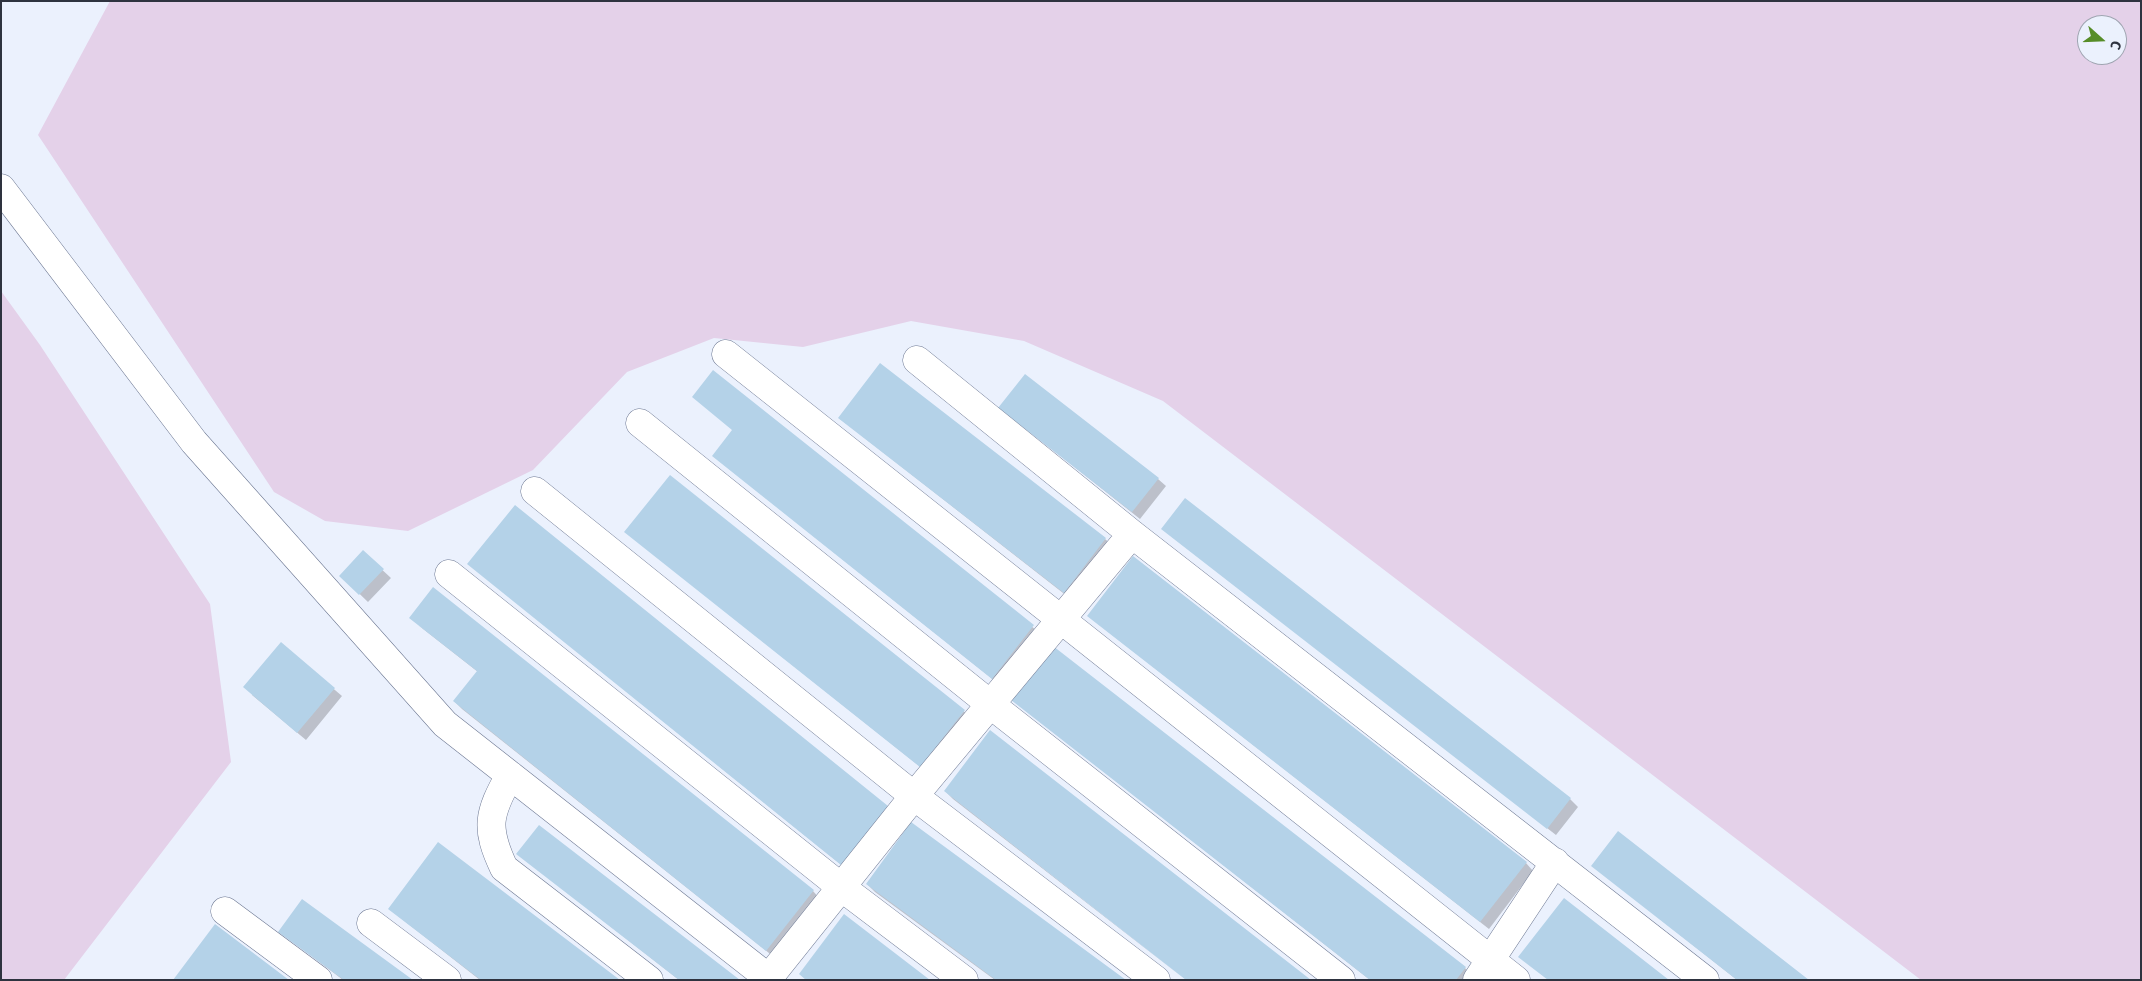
<!DOCTYPE html>
<html>
<head>
<meta charset="utf-8">
<style>
	body { margin:0 }
	#map { position:relative; width:2142px; height:981px; overflow:hidden; background:#ebf1fd; font-family:"Fira Sans",sans-serif }
	canvas { display:block }
	.frame { position:absolute; inset:0; border:2px solid #2e333f; pointer-events:none }
	.north { position:absolute; left:2077px; top:15px; width:50px; height:50px; box-sizing:border-box; background:#ebf1fd; border:1px solid #9fa5b1; border-radius:50%; rotate:110deg; font-size:14px; font-weight:700; line-height:20px; text-align:center; color:#2e333f }
	.north::after { content:''; display:block; margin:auto; width:18px; height:22px; background:#568d28; clip-path:polygon(50% 0,100% 100%,50% 72%,0 100%) }
</style>
</head>
<body>
<div id="map">
<canvas width="2142" height="981"></canvas>
<div class="frame"></div>
<div class="north">С</div>
</div>
<script>
const g = document.querySelector('canvas').getContext('2d');
g.lineJoin = 'round';
function paint(path, color) {
  g.fillStyle = color;
  g.fill(path, 'evenodd');
}
function stroke(path, color, width, dash) {
  g.strokeStyle = color;
  g.lineWidth = width;
  g.lineCap = dash ? 'butt' : 'round';
  g.setLineDash(dash || []);
  g.stroke(path);
}
paint(new Path2D(`
	M110,1H2141V980H1921L1163,401L1024,341L911,321L803,347L714,338L627,372L533,470L408,531L325,521L274,492L38,135ZM2087,25H2117V55H2087Z
	M1,291L40,345L210,604L231,762L64,980H1Z`), '#e4d1e9');
paint(new Path2D(`
	M713,372L1041,634L1000,685L713,456L733,430L694,397Z
	M1000,408L1158,479L1166,486L1140,519Z
	M839,418L1105,539L1113,546L1072,600Z
	M670,476L972,718L928,773L634,539Z
	M1185,500L1570,799L1578,807L1556,835L1171,536Z
	M363,552L391,578L368,602L341,576Z
	M477,571L887,807L895,814L849,871Z
	M1088,616L1526,863L1533,871L1489,929Z
	M418,625L813,891L820,899L774,957L462,709L454,701L478,672Z
	M281,644L342,696L306,740L252,695Z
	M1013,700L1465,968L1472,976L1469,980H1370Z
	M945,791L1186,980L953,799Z
	M518,854L738,980H679Z
	M1593,866L1807,980H1737Z
	M867,884L1124,980H995L875,892Z
	M389,909L618,980H480Z
	M280,932L411,980H343Z`), '#0003');
paint(new Path2D(`
	M880,363L1106,538L1064,593L838,418Z
	M713,370L1034,625L992,679L712,456L732,430L692,397Z
	M1025,374L1159,478L1132,512L998,408Z
	M670,475L965,710L920,767L624,532Z
	M1185,498L1571,798L1547,829L1161,529Z
	M515,505L888,806L841,865L467,564Z
	M363,550L384,569L359,595L339,576Z
	M1133,556L1527,862L1480,922L1087,616Z
	M433,587L814,890L766,951L453,701L477,671L409,618Z
	M281,642L335,688L297,733L243,687Z
	M1053,646L1466,967L1456,980H1370L1011,700Z
	M990,730L1311,980H1186L944,791Z
	M911,822L1126,980H996L866,884Z
	M539,825L740,980H679L516,854Z
	M1618,831L1809,980H1737L1591,866Z
	M438,842L620,980H481L388,909Z
	M1564,898L1669,980H1548L1518,957Z
	M302,899L413,980H344L278,932Z
	M844,914L930,980H806L799,974Z
	M215,924L289,980H173Z`), '#b4d2e8');
const minor = new Path2D(`
	M1,188L194,442L445,724L771,980
	M726,354L1516,980
	M917,360L1132,534L1705,980
	M640,423L990,704L1341,980
	M535,491L914,796L1156,980
	M449,574L841,887L964,980
	M510,775C488,814 485,828 504,868L649,980
	M225,911L318,980
	M371,923L447,980
	M767,980L914,796L1132,534
	M1477,980L1555,862`);
stroke(minor, '#6b7691', 29);
stroke(minor, '#fff', 28);
</script>
</body>
</html>
